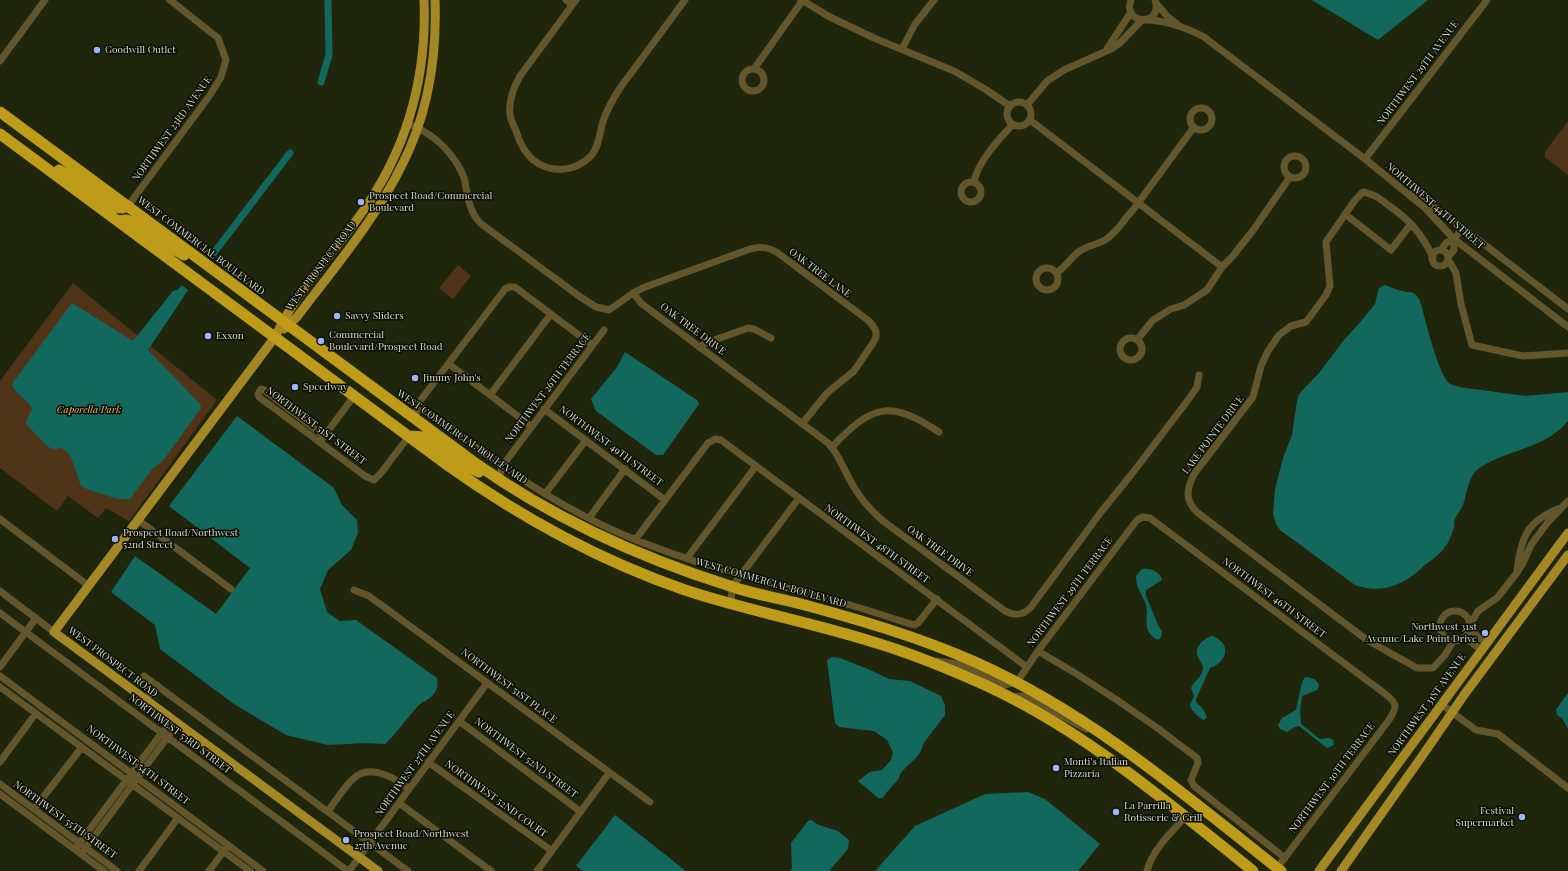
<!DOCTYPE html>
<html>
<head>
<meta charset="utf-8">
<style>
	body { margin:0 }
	canvas { display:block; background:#1f260b }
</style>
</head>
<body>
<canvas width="1568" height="871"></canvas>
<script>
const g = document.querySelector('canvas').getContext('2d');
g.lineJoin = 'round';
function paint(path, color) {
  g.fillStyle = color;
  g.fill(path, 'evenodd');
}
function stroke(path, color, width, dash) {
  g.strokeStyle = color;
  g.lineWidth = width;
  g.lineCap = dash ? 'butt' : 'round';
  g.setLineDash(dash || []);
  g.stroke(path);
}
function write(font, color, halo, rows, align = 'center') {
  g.font = font + ' "Playfair Display",serif';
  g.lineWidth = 3;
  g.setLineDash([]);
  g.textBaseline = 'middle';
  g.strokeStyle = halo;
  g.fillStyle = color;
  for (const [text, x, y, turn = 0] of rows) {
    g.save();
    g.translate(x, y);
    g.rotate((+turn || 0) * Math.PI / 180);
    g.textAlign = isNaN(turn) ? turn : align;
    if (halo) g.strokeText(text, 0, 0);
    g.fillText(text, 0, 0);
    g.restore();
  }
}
paint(new Path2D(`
	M1568,121V175L1545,157V152Z
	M458,265L471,276L453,299L439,288Z
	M73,283L217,400L129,521L106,508L98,518L68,496L57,511L0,468V381Z`), '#503418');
paint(new Path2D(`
	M1312,0H1428L1378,40Z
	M182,285L188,290L185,295L148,350L200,404L201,408L162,462L153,468L130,499H118L89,490L81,486L71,457L66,451L61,448L54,449L48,447L27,425L26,421L32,409C28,399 14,394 12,384L72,303L133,341L173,291L177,290Z
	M1384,285C1390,286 1393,289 1399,290C1410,294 1414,289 1420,301C1425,318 1438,375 1450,384C1453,385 1457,386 1459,387L1525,396L1568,392V421C1546,449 1506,449 1478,469C1468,477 1467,493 1463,505C1461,510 1456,516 1454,521C1454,522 1455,525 1454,527C1453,530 1452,534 1450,538C1447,546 1440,554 1433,559C1431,561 1428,562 1426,564C1406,584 1383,595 1355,585L1280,530L1276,524L1273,514L1275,489L1283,458L1292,435L1297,401L1299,394L1319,373L1344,340L1362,320L1375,304L1379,288Z
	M625,352L697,400L699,404L663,455H656L596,411L591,399L617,367Z
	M237,416L334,488L342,505L357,520L358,533L351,550L328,570L320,589L327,612L340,621L356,620L437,678C438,685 438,690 433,695C429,700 422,702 418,706C406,719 397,733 385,744L366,743L328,745L286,735L234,704L160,649L155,625L111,592L135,556L216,614L250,568L169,506Z
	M1142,569C1150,568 1160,571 1162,580L1146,590V596L1159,627L1162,631L1161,638C1158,640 1156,640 1153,637C1142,628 1149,615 1146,605C1142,593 1136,589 1136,576Z
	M1212,636C1232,643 1228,662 1210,668L1196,699V702L1203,709L1207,717L1204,720C1201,719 1190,710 1190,705C1191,702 1193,699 1194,696L1191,688C1194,681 1202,677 1203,669C1203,664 1200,662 1198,657C1194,647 1203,639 1212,636Z
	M832,657L840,658L870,670L889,679L910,681L941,696L945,705V715L923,744C922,757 908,763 901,773C899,776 899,779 897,781C891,787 887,791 883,798H878L858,781L870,772L882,770L891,760L893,752L887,740L874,731L839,727L835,723L827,660Z
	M1305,677C1313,678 1316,678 1319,686L1317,690L1302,696L1300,711L1301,724L1320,739L1329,738L1333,740L1334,745L1327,748L1299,726L1295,727L1287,732L1280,729L1278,725L1282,718L1296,710L1302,682Z
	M1568,693V729L1562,718L1557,715L1556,710Z
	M1028,792L1045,799L1100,844L1078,871H875L915,826L985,794Z
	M615,815L686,871H583L576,866Z
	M811,820L819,825L838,831L849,840L848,849L829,871H790L792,868L791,843L808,821Z`), '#13685e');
stroke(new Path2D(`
	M321,82L329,55L328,0
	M213,254L290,153`), '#13685e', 7);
stroke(new Path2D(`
	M566,0L572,5
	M576,0L520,76C514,87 508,100 510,114C510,119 514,126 516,131C519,141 525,153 533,160C551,174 575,172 591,156C599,147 600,132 603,121C607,110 613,99 620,88L685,0
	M802,0L828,16L874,38L954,71L985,89L1010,106
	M1131,0C1121,25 1164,27 1155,0
	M1156,3L1167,16L1177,24
	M1144,20C1166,20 1185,27 1204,37L1365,159L1425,208L1454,239L1568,327
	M902,49L915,24L934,0
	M1107,49L1131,12
	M0,61L45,0
	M754,69L800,4L801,0
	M742 80a11 11 0 1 1 22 0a11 11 0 1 1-22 0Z
	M1007 114a12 12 0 1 1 24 0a12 12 0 1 1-24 0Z
	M1027,105L1047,81L1064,70L1111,49L1120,43L1142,20
	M1190 119a11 11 0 1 1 22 0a11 11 0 1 1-22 0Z
	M1030,120L1222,267
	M408,124C429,132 443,143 456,162C460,169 464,175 465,182C468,197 469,211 480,223L579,296L596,307L609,310L633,293L645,287L750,249C761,246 768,247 778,253L869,321L873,326L876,331V337L873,343L854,371L827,393L802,424
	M1284 167a11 11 0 1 1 22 0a11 11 0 1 1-22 0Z
	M1365,159L1487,0
	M961 192a10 10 0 1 1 20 0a10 10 0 1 1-20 0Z
	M974,182C977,163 999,139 1013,124
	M1413,192L1463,228L1568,309
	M128,206L210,95L221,77L226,60L218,38L170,0
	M1345,214L1391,250L1411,224
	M1441,250L1446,243L1454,239L1463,228
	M1432 258a8 8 0 1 1 16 0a8 8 0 1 1-16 0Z
	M1433,257C1421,233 1410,220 1388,205C1379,198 1374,194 1363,192L1355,200L1326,242L1330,286L1326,295L1306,322L1291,326L1279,335L1268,351L1261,366L1253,397L1194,474C1186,490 1185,501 1198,513L1367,640L1417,668H1433L1445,655L1454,640
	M1448,257L1454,250V239
	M1448,259L1456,273L1461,304L1472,345L1523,356L1568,353
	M1036 279a11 11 0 1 1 22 0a11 11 0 1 1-22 0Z
	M1056,273C1065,268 1069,260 1077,253C1085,246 1096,245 1105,240C1118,232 1123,220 1133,210L1194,127
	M633,293L642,304L828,443C838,453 843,468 850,480C858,496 869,509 883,521L1005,611C1015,616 1023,616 1031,607L1101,512L1131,475L1191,396L1197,387L1199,375
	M1120 349a11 11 0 1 1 22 0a11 11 0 1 1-22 0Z
	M1137,340L1153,320L1171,309L1184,305L1207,290L1222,267L1232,257L1254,229L1290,177
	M699,347L706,343L748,328L754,329L771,338
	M449,364L531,426
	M490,395L551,314
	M418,405C486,456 556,508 636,540C706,568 778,585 850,605C872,611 893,619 914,625L918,623L937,599
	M544,409L665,500
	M415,419L417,408L420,401L505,289L509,287H515L592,345
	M324,436L264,390L261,389L258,394L259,397L365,476L374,480L381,473L409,436
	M322,439L354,396
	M832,447C872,405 889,399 939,432
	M499,479L502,466L506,461L604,330
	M545,494L586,440
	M589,518L625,469
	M0,519L89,586
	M138,520L231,589
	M635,540L708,443L715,439L721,440L1027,667
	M687,558L756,466
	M1517,571C1521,537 1527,521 1560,508
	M354,590L369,596L650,802
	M0,591L54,632
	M731,604L732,587L799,498
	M1440 626a15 15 0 1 1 30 0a15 15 0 1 1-30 0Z
	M0,613L348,871
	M1470,625L1478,611L1497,598L1516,574L1523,563L1531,545L1548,522L1568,501
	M1470,628L1477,636L1486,643
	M1462,639H1467L1481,650
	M1038,651C1094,683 1146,718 1197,758L1198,763L1191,780L1194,786L1285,858
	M937,661L958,664L1004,685L1017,682L1038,651L1137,520L1143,517L1150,518L1384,693C1397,703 1398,706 1389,720L1277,868
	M0,667L36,618
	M0,676L263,871
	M144,676L408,871
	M0,687L250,871
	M1011,697L1024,696L1086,729
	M146,699L157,685
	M1441,704L1476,730L1498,734L1568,788
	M459,721L581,812
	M0,762L36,713
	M428,762L552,851
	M0,784L117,871
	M0,794L104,871
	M399,803L491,871
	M34,809L82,747
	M328,811C336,801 343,788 353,779C369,763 394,777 409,789
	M75,849L172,719
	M81,854L178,723
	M139,871L178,818
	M209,871L226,848
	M349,871L487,683
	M537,871L609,773
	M1147,871C1152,850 1171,833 1185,817`), '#63562c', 7);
stroke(new Path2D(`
	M284,329L297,317C334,268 375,220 402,165C428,114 437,56 435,0
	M378,871L54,632L275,337C280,327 285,317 291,308C312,274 340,244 363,211C408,147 427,78 424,0
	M1319,871L1568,533
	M1341,871L1425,752L1464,695L1568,555`), '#a48825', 9);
stroke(new Path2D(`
	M0,112L475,463C554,519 638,557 730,586C753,594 778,598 801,604C860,620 919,637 975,662C1089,713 1184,794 1281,871
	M0,134L446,464C520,517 598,560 685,590C745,610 809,622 870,641C904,651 937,664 969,678C1074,722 1165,800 1253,871
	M59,170L80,182L114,207L122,208L128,206
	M119,221L126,220L135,223L165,244L184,255
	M409,436L424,437L462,464L479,472`), '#be9c19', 11);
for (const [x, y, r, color] of [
	[97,50,4,"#9fb3fd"],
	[361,202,4,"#9fb3fd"],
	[337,316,4,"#9fb3fd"],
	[208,336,4,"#9fb3fd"],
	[321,341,4,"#9fb3fd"],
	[415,378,4,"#9fb3fd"],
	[295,387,4,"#9fb3fd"],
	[115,539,4,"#9fb3fd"],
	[1485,633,4,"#9fb3fd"],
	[1056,768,4,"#9fb3fd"],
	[1116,812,4,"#9fb3fd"],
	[1522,817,4,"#9fb3fd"],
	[346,840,4,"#9fb3fd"]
]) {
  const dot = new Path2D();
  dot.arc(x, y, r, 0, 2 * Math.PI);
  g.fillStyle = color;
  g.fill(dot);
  stroke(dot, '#0a0e04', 1.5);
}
write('10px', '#d8ddcd', '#0a0e04', [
	["Goodwill Outlet",105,50],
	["Prospect Road/Commercial",369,196],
	["Boulevard",369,208],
	["Savvy Sliders",345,316],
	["Commercial",329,335],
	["Boulevard/Prospect Road",329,347],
	["Exxon",216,336],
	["Jimmy John's",423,378],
	["Speedway",303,387],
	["Prospect Road/Northwest",123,533],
	["52nd Street",123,545],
	["Northwest 31st",1477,627,"right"],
	["Avenue/Lake Point Drive",1477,639,"right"],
	["Monti's Italian",1064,762],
	["Pizzaria",1064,774],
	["La Parrilla",1124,806],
	["Rotisserie & Grill",1124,818],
	["Festival",1514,811,"right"],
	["Supermarket",1514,823,"right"],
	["Prospect Road/Northwest",354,834],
	["27th Avenue",354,846]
], 'left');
write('10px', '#d8ddcd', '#0a0e04', [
	["NORTHWEST 29TH AVENUE",1418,73,-53],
	["NORTHWEST 23RD AVENUE",172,129,-54],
	["NORTHWEST 44TH STREET",1435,206,41],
	["WEST COMMERCIAL BOULEVARD",201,246,37],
	["WEST PROSPECT ROAD",321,266,-53],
	["OAK TREE LANE",820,273,37],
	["OAK TREE DRIVE",693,329,37],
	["NORTHWEST 26TH TERRACE",548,388,-53],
	["NORTHWEST 51ST STREET",316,426,37],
	["LAKE POINTE DRIVE",1213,435,-53],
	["WEST COMMERCIAL BOULEVARD",462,437,35],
	["NORTHWEST 49TH STREET",611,446,37],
	["NORTHWEST 48TH STREET",877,544,36],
	["OAK TREE DRIVE",940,551,36],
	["WEST COMMERCIAL BOULEVARD",771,583,16],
	["NORTHWEST 29TH TERRACE",1070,592,-53],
	["NORTHWEST 46TH STREET",1274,598,37],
	["WEST PROSPECT ROAD",113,662,37],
	["NORTHWEST 51ST PLACE",509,686,37],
	["NORTHWEST 31ST AVENUE",1427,705,-54],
	["NORTHWEST 53RD STREET",180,734,37],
	["NORTHWEST 52ND STREET",526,758,37],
	["NORTHWEST 27TH AVENUE",415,764,-54],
	["NORTHWEST 54TH STREET",138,765,37],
	["NORTHWEST 30TH TERRACE",1332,778,-53],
	["NORTHWEST 52ND COURT",496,799,36],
	["NORTHWEST 55TH STREET",65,820,36]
]);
write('italic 10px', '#f5b378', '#0a0e04', [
	["Caporella Park",89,410]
]);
</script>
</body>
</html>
